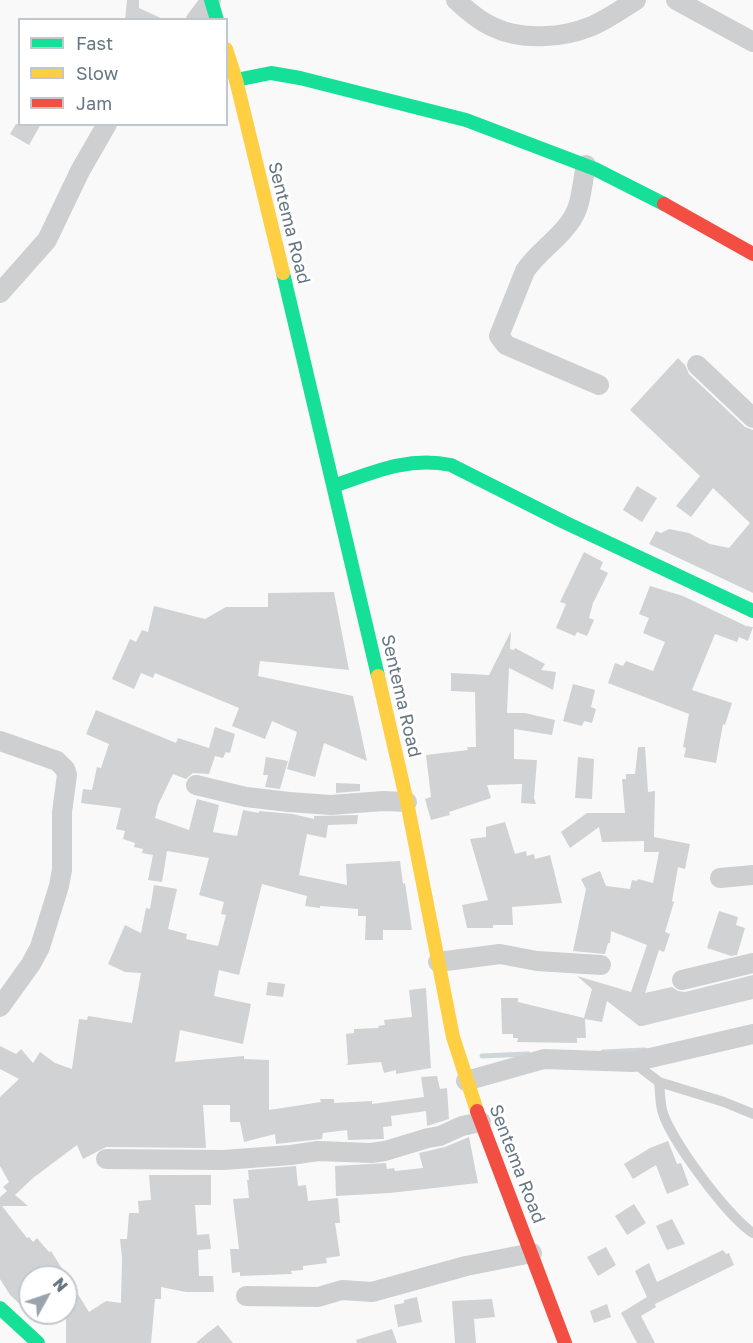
<!DOCTYPE html>
<html>
<head>
<meta charset="utf-8">
<style>
	body { margin:0 }
	#map { position:relative; width:753px; height:1343px; overflow:hidden; background:#f9f9f9; font-family:"Golos Text",sans-serif }
	canvas { display:block }
	.legend { position:absolute; left:18px; top:18px; width:210px; height:108px; box-sizing:border-box; background:#fff; border:2px solid #c1c8cd; margin:0; padding:8px 10px; list-style:none; font-size:18px; color:#657683 }
	.legend li { display:flex; align-items:center; gap:12px; height:30px }
	.legend b { width:30px; border:2px solid #c1c8cd }
	.north { position:absolute; left:18px; top:1265px; width:60px; height:60px; box-sizing:border-box; background:#fff; border:2px solid #c1c8cd; border-radius:50%; rotate:50deg; font-size:16px; font-weight:700; line-height:24px; text-align:center; color:#657683 }
	.north::after { content:''; display:block; margin:auto; width:21px; height:27px; background:#99a4ac; clip-path:polygon(50% 0,100% 100%,50% 72%,0 100%) }
</style>
</head>
<body>
<div id="map">
<canvas width="753" height="1343"></canvas>
<ul class="legend">
<li><b style="height:8px;background:#16e098"></b>Fast</li>
<li><b style="height:8px;background:#ffcf43"></b>Slow</li>
<li><b style="height:8px;background:#f24e42"></b>Jam</li>
</ul>
<div class="north">N</div>
</div>
<script>
const g = document.querySelector('canvas').getContext('2d');
g.lineJoin = 'round';
function stroke(path, color, width, dash) {
  g.strokeStyle = color;
  g.lineWidth = width;
  g.lineCap = dash ? 'butt' : 'round';
  g.setLineDash(dash || []);
  g.stroke(path);
}
function paint(path, color) {
  g.fillStyle = color;
  g.fill(path, 'evenodd');
}
function write(font, color, halo, rows, align = 'center') {
  g.font = font + ' "Golos Text",sans-serif';
  g.lineWidth = 6;
  g.setLineDash([]);
  g.textBaseline = 'middle';
  g.strokeStyle = halo;
  g.fillStyle = color;
  for (const [text, x, y, turn = 0] of rows) {
    g.save();
    g.translate(x, y);
    g.rotate((+turn || 0) * Math.PI / 180);
    g.textAlign = isNaN(turn) ? turn : align;
    if (halo) g.strokeText(text, 0, 0);
    g.fillText(text, 0, 0);
    g.restore();
  }
}
stroke(new Path2D(`
	M603,1052L645,1050
	M482,1056L528,1054`), '#ced6d9', 5);
paint(new Path2D(`
	M127,0H139V8L165,20H125Z
	M16,124H41L29,145L10,134Z
	M678,358L685,365L689,374L745,427L753,430V593L649,544L656,531L661,533L669,529L689,533L710,544L729,548L750,523L713,488L691,517L676,506L700,476L630,410Z
	M637,486L657,498L642,522L623,510Z
	M584,552L603,562L600,569L608,573L593,603L589,618L594,620L587,636L577,632L575,636L556,628L566,604L560,602Z
	M650,586L683,596L746,626L753,627L748,641L739,637L737,642L715,634L692,690L732,703L725,725L723,724L716,763L684,757L686,748L683,747L689,714L608,683L615,663L623,666L626,661L653,671L665,642L643,633L649,618L639,614Z
	M334,592L349,670L260,661L258,676L353,696L367,761L324,743L315,777L287,769L297,732L272,721L265,739L232,726L239,708L155,673L153,678L141,673L134,689L112,679L130,639L136,642L142,630L148,632L154,606L205,619L226,607H268V593Z
	M511,631L510,649L514,650L515,648L545,664L541,670L556,672L553,690L509,668L507,713H525L555,720L552,735L514,729V759L537,760L534,798L536,804L521,803L522,784L487,785L491,798L449,812L450,815L431,820L425,799L431,797L426,755L468,750L467,747H476L475,692L451,691V673L489,675Z
	M573,684L595,690L591,707L596,709L592,723L584,721L582,726L563,721Z
	M96,710L176,743L178,738L209,748L215,727L235,734L230,753L226,752L223,758L215,756L209,774L193,773L186,779L173,774L158,805L155,818L189,830L197,799L219,805L213,832L237,836L243,810L259,813V811L293,814L314,819V816L358,815L357,824L328,825L326,838L307,834L299,875L347,885L346,864L400,861L403,884L405,883L412,930H383V940H365L366,916H358V909L320,906V908L305,906L307,896L262,884L239,975L219,970L214,996L251,1004L243,1044L180,1030L175,1062L244,1056V1059L269,1060V1110L321,1102L320,1099H334V1103L372,1101V1104L424,1097L421,1077L437,1076L440,1089L447,1088L449,1119L427,1126L426,1111L391,1116L392,1126L383,1127L384,1139H382L348,1140L347,1130L323,1133L322,1139L276,1144L275,1134L244,1142L240,1122H230V1105H203L206,1148L106,1147L83,1159L77,1145L33,1178L15,1195L28,1206H2L27,1238L29,1237L33,1242L37,1238L49,1252L51,1251L89,1312L106,1301L121,1303L122,1258L120,1239H127L129,1213H139L138,1201L151,1200L149,1175H211V1205H195L197,1235L209,1234L211,1249L198,1250L199,1276H213L214,1292H186L161,1287V1299H155L151,1343H66V1277H30V1313H41L46,1321L41,1324L10,1295L0,1279V1197L7,1191L3,1187L9,1182L0,1166V1097L19,1079L0,1069V1046L16,1054L21,1049L33,1063L40,1052L55,1063L72,1069L79,1019L87,1020L88,1016L132,1023L141,973L125,972L108,964L125,925L141,933L146,908L150,909L154,885L177,889L168,929L187,934L186,939L218,946L226,915L221,914L224,902L199,895L209,858L167,851L162,882L148,880L153,855L142,853L143,849L134,847L135,843L123,839L125,831L116,829L121,808L81,803L83,789L92,790L97,767L101,768L109,744L86,734Z
	M638,747H645L648,792L655,791L654,837L690,844L685,869L678,867L672,901L674,902L665,932L670,934L664,952L659,950L645,993L672,987L678,991L685,992L753,975V999L642,1026H639L607,1001L602,1022L585,1019L586,1038H577V1043L517,1042L518,1038H513V1034H502L501,998H518V1002L584,1018L592,989L577,976L631,992L647,945L611,931L610,943H608L605,954L573,951L586,889L581,879L600,871L606,886L630,889L632,880L637,881L638,879L653,883L659,852H644V841L602,842L599,827L570,848L561,832L587,813H625L622,779H626V774H635Z
	M266,757L288,761L280,789L265,787L268,775H263Z
	M578,757L594,759L592,799L575,798Z
	M336,783L360,784V791L336,793Z
	M505,822L515,854L526,851L527,856L534,854L535,859L550,855L562,903L512,907L513,925H493V928H467L462,905L488,900L470,839L486,837V827Z
	M719,911L738,917L736,925L745,928L737,955L731,956L707,948Z
	M268,982L285,984L283,997L266,995Z
	M426,988L431,1068L396,1074V1070L384,1073L381,1062L346,1065L348,1063L346,1034L354,1033V1029L379,1028L378,1026L385,1025L384,1020L412,1017L409,990Z
	M469,1137L478,1183L390,1193L336,1196L335,1166L386,1163L387,1169L394,1168L395,1171L423,1168L419,1153L445,1147Z
	M668,1141L677,1164L681,1163L689,1185L667,1194L656,1165L633,1179L624,1164L650,1148Z
	M296,1166L298,1186L306,1185L308,1201L338,1198L340,1223H335L340,1256L326,1258L327,1263L303,1266V1270L291,1271L292,1274L240,1276V1272L232,1273L230,1249H239L233,1199L249,1198L247,1180H249L248,1170Z
	M634,1204L646,1223L627,1235L615,1216Z
	M672,1219L685,1244L667,1250L656,1226Z
	M606,1247L616,1265L598,1276L587,1257Z
	M723,1250L726,1254L729,1253L734,1265L655,1304L656,1307L641,1316L655,1343H637L621,1313L647,1297L635,1271L649,1263L657,1282Z
	M417,1297L422,1322L398,1327L394,1305L404,1303V1300Z
	M492,1299L495,1317L474,1319L476,1343H455L452,1301Z
	M607,1304L611,1317L594,1323L590,1311Z
	M218,1325L233,1343H196L205,1335Z
	M392,1329L397,1343H357L356,1340Z`), '#d0d2d3');
stroke(new Path2D(`
	M633,1062L659,1082C660,1091 660,1101 662,1110C669,1138 728,1217 753,1233
	M659,1082L724,1102L753,1114`), '#cecfd0', 10);
stroke(new Path2D(`
	M456,0C467,10 479,21 493,27C522,41 563,38 592,26C608,19 622,9 636,0
	M676,0L753,42
	M196,20L211,0
	M586,165C582,182 582,204 572,219C560,239 538,251 525,271L499,336L506,345L599,385
	M0,293L47,240L80,171L107,124
	M697,365L753,418
	M0,741L57,761L65,769L67,775L62,812V870L59,886L40,947L31,964L0,1007
	M196,785L246,797L289,802L331,805L383,801L407,802
	M720,878L753,875
	M438,962L500,954L537,961L601,965
	M682,980L753,963
	M466,1081L544,1059L633,1062L753,1034
	M106,1159L223,1160L291,1155L318,1151L371,1153L385,1151L428,1138L440,1136L462,1126L481,1122
	M246,1296L318,1297L342,1290L372,1292L466,1266L532,1253`), '#cecfd0', 20);
stroke(new Path2D(`
	M211,0L217,20
	M236,80L271,73L300,78L466,120L595,169L664,204
	M283,273L378,676
	M334,486C373,472 409,456 451,465L564,522L753,611
	M0,1308L38,1343`), '#16e098', 14);
stroke(new Path2D(`
	M226,49L236,80L283,273
	M378,676L407,802L453,1037L477,1111`), '#ffcf43', 14);
stroke(new Path2D(`
	M664,204L753,254
	M477,1111L565,1343`), '#f24e42', 14);
write('18px', '#657683', '#fff', [
	["Sentema Road",289,223,76],
	["Sentema Road",401,696,77],
	["Sentema Road",517,1164,69]
]);
</script>
</body>
</html>
